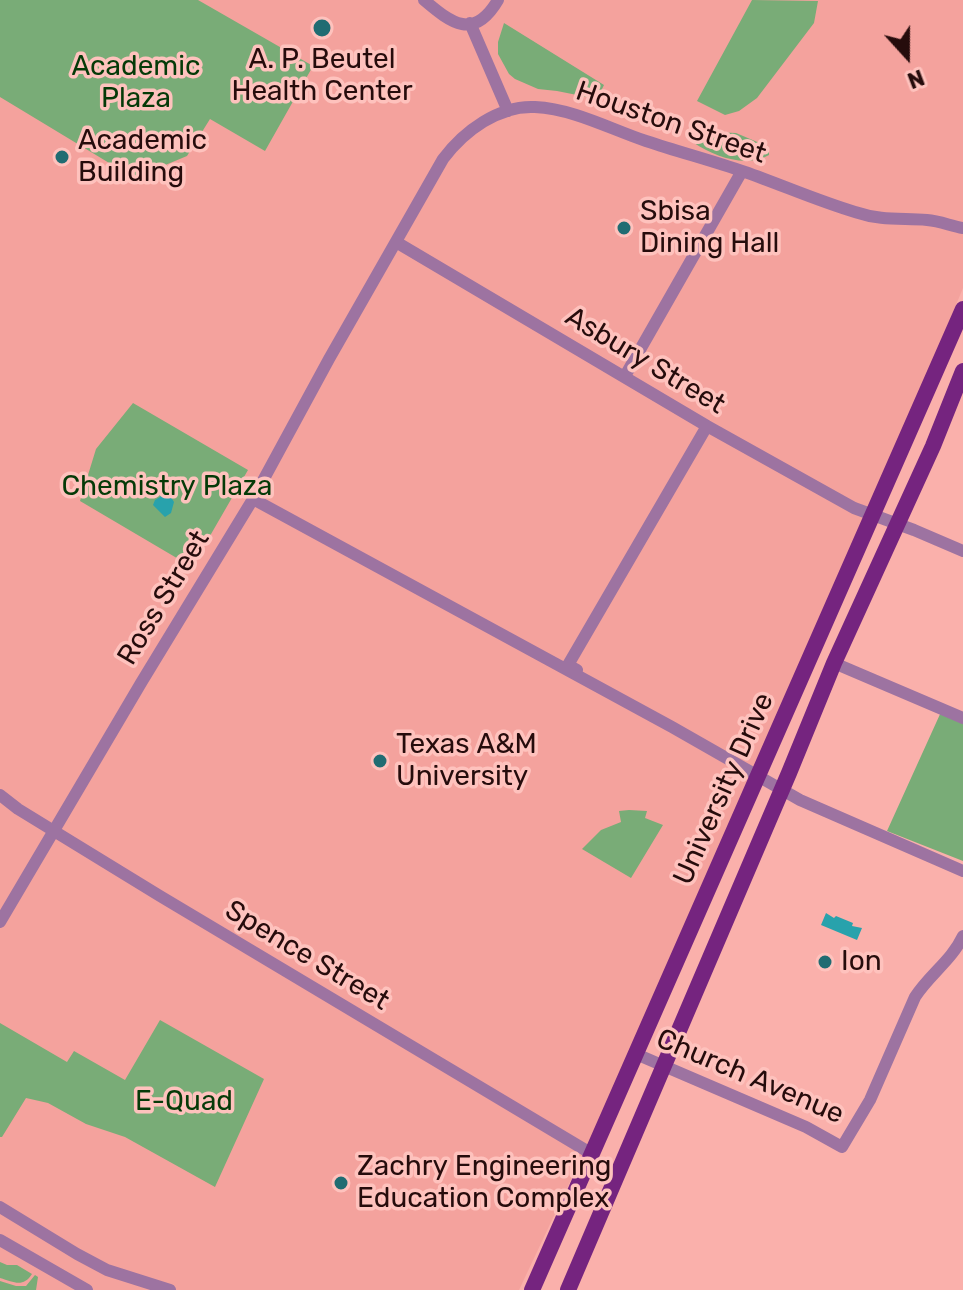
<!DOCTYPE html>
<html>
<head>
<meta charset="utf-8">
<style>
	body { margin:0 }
	#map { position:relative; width:963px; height:1290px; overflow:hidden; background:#fab0ab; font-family:Rubik,sans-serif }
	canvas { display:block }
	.north { position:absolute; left:867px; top:16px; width:80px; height:80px; -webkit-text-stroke:6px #fec2bd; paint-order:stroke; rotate:159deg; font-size:22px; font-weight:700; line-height:32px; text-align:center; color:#260c0c }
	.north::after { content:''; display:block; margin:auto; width:28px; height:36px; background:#260c0c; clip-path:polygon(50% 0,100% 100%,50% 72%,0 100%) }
</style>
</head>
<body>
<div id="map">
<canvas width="963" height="1290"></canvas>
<div class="north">N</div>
</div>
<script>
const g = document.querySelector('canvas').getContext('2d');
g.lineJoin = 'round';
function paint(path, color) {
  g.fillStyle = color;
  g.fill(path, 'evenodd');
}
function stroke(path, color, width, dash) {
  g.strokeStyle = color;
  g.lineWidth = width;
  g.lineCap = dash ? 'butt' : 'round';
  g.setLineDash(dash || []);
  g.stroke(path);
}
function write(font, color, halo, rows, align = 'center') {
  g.font = font + ' Rubik,sans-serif';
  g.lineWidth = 7;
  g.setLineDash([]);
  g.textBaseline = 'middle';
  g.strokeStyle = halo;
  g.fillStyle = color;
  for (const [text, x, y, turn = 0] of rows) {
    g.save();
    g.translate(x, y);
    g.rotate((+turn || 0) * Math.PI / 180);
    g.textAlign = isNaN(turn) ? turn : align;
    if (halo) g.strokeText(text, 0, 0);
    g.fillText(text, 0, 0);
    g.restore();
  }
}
paint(new Path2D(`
	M0,0H963V288L839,588L602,1114L519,1290H0Z`), '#f4a29d');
paint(new Path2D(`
	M0,0H198L313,66L265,151L210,119L187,156L134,178L0,97Z
	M752,0L818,1L814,23L757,98L739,111L725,115L697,101Z
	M504,23L604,85L597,99L557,91L538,89L515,79L509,74L498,54V42Z
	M713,132L736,133L769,147V155C746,168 715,157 694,143L693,139L701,134Z
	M133,403L248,470L192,567L80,501L96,449Z
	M941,712L963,723V861L887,831Z
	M629,810L647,811L645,818L663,825L631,878L582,849L601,830L621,822L619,811Z
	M160,1020L264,1079L215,1187L125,1137L86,1124L48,1103L26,1098L2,1137H0V1023L67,1062L74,1051L125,1080Z
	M0,1262L7,1265H17L32,1274C23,1288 14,1282 0,1278Z
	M35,1275L38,1277L36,1290H0V1281L16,1286H26Z`), '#79ac77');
paint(new Path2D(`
	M164,491H167L174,502L171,513L165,517L153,505L155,500L160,497L162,492Z
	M826,913L834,918L836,916L853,923L852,926L862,928L857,940L821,925Z`), '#28a2ac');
stroke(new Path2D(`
	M424,0C451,23 474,41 498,0
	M470,23L508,111
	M396,242L707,426L854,508L914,530L963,551
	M625,376L742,171
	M253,499L672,727L800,800L963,871
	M834,663L963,718
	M577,670L568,665L707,426
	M0,795L18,809L160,896L592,1154
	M0,922L141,683L253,499L329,359L443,159C464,131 499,105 535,107C574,109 610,129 646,141C679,152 713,161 745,172C782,185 818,201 855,212C882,221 900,218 927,220C940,221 951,226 963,228
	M636,1054L806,1127L842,1147L870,1100L915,997C929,975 952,960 963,936
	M0,1207L77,1254L107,1270L170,1290
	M0,1240L87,1290`), '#9d73a1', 12);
stroke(new Path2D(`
	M532,1290L963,309
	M568,1290L789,773L834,663L933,446L963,371`), '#75247f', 16);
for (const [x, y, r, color] of [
	[322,28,10,"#206c72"],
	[62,157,8,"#206c72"],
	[624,228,8,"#206c72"],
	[380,761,8,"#206c72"],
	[825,962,8,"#206c72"],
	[341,1183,8,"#206c72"]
]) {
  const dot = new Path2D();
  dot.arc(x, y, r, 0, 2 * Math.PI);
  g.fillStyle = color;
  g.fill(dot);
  stroke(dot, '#fec2bd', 3);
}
write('28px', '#260c0c', '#fec2bd', [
	["A. P. Beutel",322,60,"center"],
	["Health Center",322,92,"center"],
	["Academic",78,141],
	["Building",78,173],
	["Sbisa",640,212],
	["Dining Hall",640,244],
	["Texas A&M",396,745],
	["University",396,777],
	["Ion",841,962],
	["Zachry Engineering",357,1167],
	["Education Complex",357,1199]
], 'left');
write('28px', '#053a08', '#fec2bd', [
	["Academic",136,67],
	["Plaza",136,99],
	["Chemistry Plaza",167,487],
	["E-Quad",184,1102]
]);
write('28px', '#260c0c', '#fec2bd', [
	["Houston Street",671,123,19],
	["Asbury Street",645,361,31],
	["Ross Street",164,598,-59],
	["University Drive",724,789,-66],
	["Spence Street",307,956,31],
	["Church Avenue",750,1077,23]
]);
</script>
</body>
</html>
